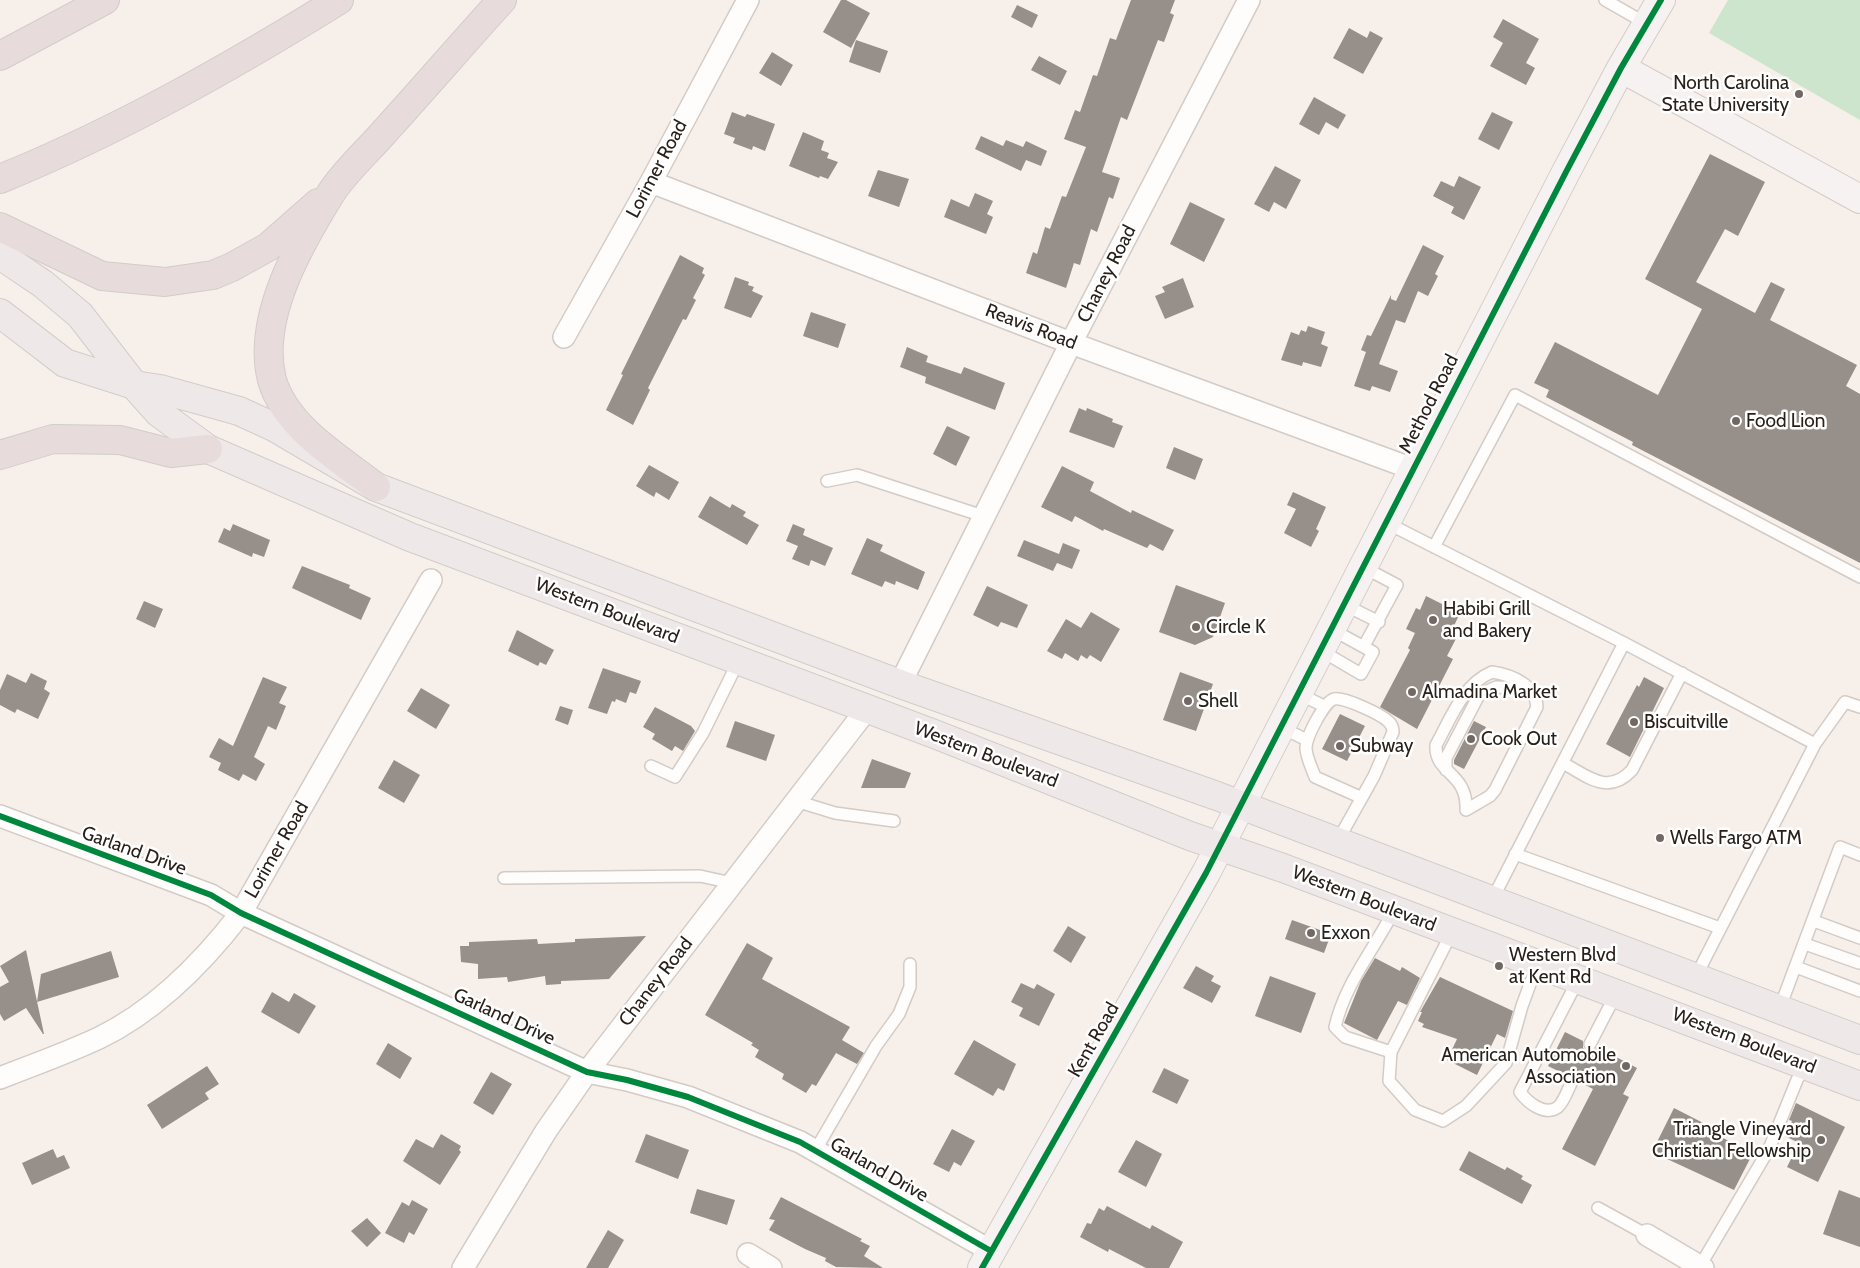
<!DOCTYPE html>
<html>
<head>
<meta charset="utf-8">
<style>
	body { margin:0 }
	canvas { display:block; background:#f7efea }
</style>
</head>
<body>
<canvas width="1860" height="1268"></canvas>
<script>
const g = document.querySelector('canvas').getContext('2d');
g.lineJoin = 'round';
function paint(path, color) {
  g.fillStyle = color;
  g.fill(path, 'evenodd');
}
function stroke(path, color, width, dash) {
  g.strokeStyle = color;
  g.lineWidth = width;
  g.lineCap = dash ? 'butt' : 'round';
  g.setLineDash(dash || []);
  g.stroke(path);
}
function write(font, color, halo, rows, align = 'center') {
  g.font = font + ' Cabin,sans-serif';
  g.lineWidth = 5;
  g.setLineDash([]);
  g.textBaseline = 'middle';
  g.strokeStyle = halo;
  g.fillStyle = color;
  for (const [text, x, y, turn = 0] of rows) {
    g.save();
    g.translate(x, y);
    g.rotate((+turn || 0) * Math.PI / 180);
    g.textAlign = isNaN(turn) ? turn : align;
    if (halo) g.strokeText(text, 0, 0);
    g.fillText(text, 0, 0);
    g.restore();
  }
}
paint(new Path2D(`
	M1728,0H1860V120L1709,33Z`), '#cde4cd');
paint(new Path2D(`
	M841,0H846L870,13L851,48L823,32Z
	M1131,0H1175L1170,13L1174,15L1164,42L1158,40L1127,120L1121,117L1102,172L1120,178L1113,199L1109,197L1097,232L1091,229L1080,265L1074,263L1066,288L1026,273L1033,252L1037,254L1045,227L1050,229L1062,196L1066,197L1086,147L1064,139L1075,110L1080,112L1093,75L1097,76L1110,38L1116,40Z
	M1017,5L1038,15L1032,28L1011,17Z
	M1503,19L1539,39L1526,63L1535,68L1526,85L1490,66L1503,43L1493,37Z
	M1349,28L1367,38L1370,31L1383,38L1363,74L1333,58Z
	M856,40L888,51L880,73L849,62Z
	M772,52L793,65L781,86L759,73Z
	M1039,56L1067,71L1060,85L1031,70Z
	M1314,97L1346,115L1338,129L1326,122L1319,135L1299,124Z
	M732,112L745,117L747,114L775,124L765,151L753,146L752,150L733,143L735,138L724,134Z
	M1492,112L1513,122L1499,150L1478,139Z
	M803,132L824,141L821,150L829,153L827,158L838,162L828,179L820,176L819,178L789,166Z
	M981,136L1003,146L1006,140L1023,147L1026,141L1047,151L1041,166L1026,160L1021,171L975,149Z
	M1710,154L1765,182L1738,236L1725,229L1696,282L1755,313L1771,282L1785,289L1770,320L1857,365L1846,386L1860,394V563L1632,445L1633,442L1546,397L1549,390L1534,383L1555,342L1658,395L1702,309L1645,279Z
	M1275,166L1301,180L1286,209L1274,202L1269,212L1254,204Z
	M878,170L909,179L899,207L868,196Z
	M1459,176L1481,187L1464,220L1451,213L1454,207L1433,196L1441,181L1454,187Z
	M975,193L993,201L987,214L993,217L986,234L944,217L951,199L969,207Z
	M1190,202L1225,219L1204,262L1170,244Z
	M1423,245L1444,256L1435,274L1438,276L1428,296L1418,291L1405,323L1396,320L1379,364L1398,371L1390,392L1372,386L1370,391L1354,386L1366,352L1361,350L1367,335L1371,336L1391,295V299L1396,301Z
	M680,255L704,268L702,273L705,275L693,298L696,300L686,320L683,319L648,388L650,390L633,425L606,410L623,375L621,374Z
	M735,277L749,282L748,285L754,287L752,291L763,296L751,318L724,308Z
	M1183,278L1194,307L1165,319L1155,296L1165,292L1162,287Z
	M811,312L846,324L838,348L803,336Z
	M1308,326L1325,332L1321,344L1328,347L1321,367L1303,362L1302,366L1281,360L1291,332L1299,335L1301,330L1306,332Z
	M907,347L928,356L926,362L961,374L964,367L1005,383L995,410L925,383L926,377L900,367Z
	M1079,408L1086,411L1087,408L1113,419L1112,422L1123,426L1114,448L1069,432Z
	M947,426L970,437L956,466L933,454Z
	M1174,447L1203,459L1195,480L1166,468Z
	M649,465L679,482L669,500L656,492L654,497L636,486Z
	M1062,466L1094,482L1090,491L1131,513L1132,510L1174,530L1163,551L1150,544L1147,548L1104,529L1103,531L1075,516L1072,522L1041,507Z
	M1293,492L1326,507L1316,529L1319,531L1311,547L1284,533L1296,509L1287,505Z
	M710,496L730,508L732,504L746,512L743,516L759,525L747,545L698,517Z
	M233,524L270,540L264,557L253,553L252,557L218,542L224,528L230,531Z
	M793,524L805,529L803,535L833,548L825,566L811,560L809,566L792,559L798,546L786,541Z
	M867,538L883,545L880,551L925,572L918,590L896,581L895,585L885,581L882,587L851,574Z
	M1024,540L1059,554L1063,543L1080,550L1072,569L1057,563L1053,571L1017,556Z
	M302,566L350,585L349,588L371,598L361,620L292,588Z
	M1176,585L1225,603L1213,637L1195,645L1159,632Z
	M987,586L1028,605L1017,628L1001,622L998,627L973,615Z
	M1426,596L1460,613L1453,628L1460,631L1447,656L1453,659L1417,729L1380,707L1410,650L1408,648L1415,633L1406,629L1416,608L1420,610Z
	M144,601L163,609L155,628L136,619Z
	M1091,612L1120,629L1101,662L1090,655L1087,659L1081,655L1078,661L1065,653L1062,659L1047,651L1066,619L1081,628Z
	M517,630L554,650L546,665L540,662L538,666L508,651Z
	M603,668L641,681L636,694L630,692L626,703L616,699L615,702L612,701L607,714L588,708Z
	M1180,672L1213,684L1196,731L1163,720Z
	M31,673L47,681L44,689L50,693L38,719L17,709L15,713L0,705V690L7,674L26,683Z
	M263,677L287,687L279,703L286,706L276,730L268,726L254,757L265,764L256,781L243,774L239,781L218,770L221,763L209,757L219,738L233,746Z
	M1644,677L1664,688L1630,757L1606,744L1637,685L1639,687Z
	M421,688L450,705L436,729L407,711Z
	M560,706L573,710L568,725L555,720Z
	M655,707L691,726L695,731L683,751L675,746L672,751L652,739L655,734L643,727Z
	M1340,714L1365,726L1347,761L1322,749Z
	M735,721L775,735L766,761L726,747Z
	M1474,721L1486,727L1464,769L1454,764V760Z
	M872,759L911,773L905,788H861Z
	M394,760L420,775L404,803L378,788Z
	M1292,920L1331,934L1324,953L1285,939Z
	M1068,926L1086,937L1071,963L1053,951Z
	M646,936L609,979L561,981V984L546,985L545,976L508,982L507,977L478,979V964L461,962L460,946H469V942L537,939L538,944L575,942V939Z
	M747,943L773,958L762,979L850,1027L842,1040L864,1053L857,1064L836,1053L816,1086L812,1084L806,1093L782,1079L784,1074L755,1057L759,1050L751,1045L753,1043L705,1015Z
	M26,950L44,1034H43L26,1008L4,1021L0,1014V987L9,982L0,966Z
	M111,951L119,977L37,1002L41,974Z
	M1375,958L1400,971L1402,967L1420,978L1407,1005L1398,1001L1377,1040L1344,1023L1361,981Z
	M1196,966L1214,976L1211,981L1221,986L1212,1003L1183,988Z
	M1270,976L1316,993L1301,1033L1255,1016Z
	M1440,977L1513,1011L1505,1038L1497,1034L1477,1075L1447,1060L1457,1039L1422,1027L1424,1024L1418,1021L1422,1012H1420Z
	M1021,983L1034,989L1037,984L1055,994L1039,1026L1019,1016L1023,1008L1011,1002Z
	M272,992L289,1002L294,993L316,1006L299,1034L261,1012Z
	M1565,1032L1583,1041V1048L1587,1051H1594L1597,1047L1637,1068L1623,1094L1629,1097L1595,1166L1562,1149L1593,1089L1580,1082V1078L1577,1072H1572L1566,1075L1548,1066Z
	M974,1040L1016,1064L1004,1091L998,1088L993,1096L954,1074Z
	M388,1043L412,1058L400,1079L376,1064Z
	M207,1066L219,1084L205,1093L209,1099L162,1129L147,1105Z
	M1164,1068L1189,1080L1177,1104L1152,1092Z
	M491,1072L512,1084L493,1115L473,1103Z
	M1796,1103L1845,1127L1818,1182L1787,1167L1799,1143L1785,1136L1792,1121L1789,1120Z
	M1674,1108L1711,1127L1709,1131L1753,1153L1734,1190L1652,1152Z
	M952,1129L975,1141L961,1166L954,1162L949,1172L933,1164Z
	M441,1134L461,1146L459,1150L461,1152L440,1185L403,1161L416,1139L433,1148Z
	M646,1134L689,1150L678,1179L635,1162Z
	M1136,1140L1162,1154L1146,1187L1118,1172Z
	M53,1149L57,1158L64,1155L70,1168L32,1185L22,1163Z
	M1469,1151L1505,1170L1507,1167L1523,1176L1521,1179L1532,1185L1522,1204L1459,1170Z
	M697,1189L735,1200L727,1225L690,1213Z
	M1839,1190L1860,1198V1247L1823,1234Z
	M781,1197L862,1239L860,1241L870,1246L864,1256L883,1268L836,1267L825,1261L826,1258L805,1249L769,1230L775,1220L769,1219Z
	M412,1200L428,1209L414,1235L409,1232L404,1243L385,1233L402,1202L409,1206Z
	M1107,1206L1150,1229L1152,1225L1183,1242L1169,1268H1146L1109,1249L1108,1252L1080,1237L1087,1223L1091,1224L1099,1208L1104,1211Z
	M367,1218L381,1233L367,1247L351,1231Z
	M608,1230L624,1240L608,1268H586Z`), '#968f8a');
const lane = new Path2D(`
	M1605,0L1647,24
	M827,481L857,475L983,516
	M1385,522L1624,643L1815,744
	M1434,547L1515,395L1860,577
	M1363,567L1397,585L1364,646
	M1343,604L1379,622
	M1320,650L1361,674L1373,652L1331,629
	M1492,672C1512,675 1536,685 1537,707L1495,790L1490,796L1466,810C1468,772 1434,774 1436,745C1451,718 1463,684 1492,672Z
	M1297,693L1324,706
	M1280,727L1307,740
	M1563,763C1587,776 1608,796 1632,770L1682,673
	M651,766L675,777L703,733L739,660
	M1446,770V758L1479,695L1496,687L1527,688
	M796,801L835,813L894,821
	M1337,842L1374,776L1393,732C1393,729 1392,725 1389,722C1381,714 1344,697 1334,699C1324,702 1306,737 1306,748C1306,757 1312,768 1315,777L1360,797
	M1515,854L1720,928
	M504,878L700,876L732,883
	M1492,900L1624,643
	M1394,910C1374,950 1345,983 1335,1027L1345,1037L1391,1052L1452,932
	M1814,921L1860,938
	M1805,944L1859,963
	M1796,967L1860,991
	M1695,978L1815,744L1845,702L1860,707
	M1779,1010L1840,847L1860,855
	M1590,1044L1616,994
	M1391,1052L1389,1081L1415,1110L1443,1121L1466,1106L1506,1063L1522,1006L1537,965
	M1573,1079C1569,1087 1564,1102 1558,1107C1545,1117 1527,1102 1520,1092L1578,980
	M815,1151L876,1046L899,1014L910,987V964
	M1598,1208L1647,1235
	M1700,1266L1769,1149L1797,1080L1805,1065`);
const street = new Path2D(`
	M651,182L1071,343L1413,469
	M564,337L651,182L748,0
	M900,684L1071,343L1249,0
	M0,816L211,895L241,913L587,1072L627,1080L688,1097L800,1142L991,1251
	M0,1078C33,1065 67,1053 99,1038C155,1011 204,961 241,913L431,580
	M1647,1235L1703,1268
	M748,1254L771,1268
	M463,1268L546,1131L587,1072L867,709`);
const secondary = new Path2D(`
	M1621,68L1860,199
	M982,1268L1206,873L1566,172L1621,68L1661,0`);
const primary = new Path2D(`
	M0,255L43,284L80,315L134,385L159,413L208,449L410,537L937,735L1190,836L1283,868L1860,1086
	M0,313L65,363L134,385L160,389L239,411L274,427L376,487L900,684L1217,796L1860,1040`);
const highway = new Path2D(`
	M0,56L105,0
	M0,179C118,131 231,67 339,0
	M0,227L102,276L165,282L213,275L232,267L268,247L318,203
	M0,455L53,439L120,440L171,453L208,449
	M376,487C339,458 286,428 272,380C256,318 300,243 331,193C346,170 369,150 386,130C425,87 463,43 502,0`);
stroke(lane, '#d3cbc6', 14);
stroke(street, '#d3cbc6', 24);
stroke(secondary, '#d3cbc6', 30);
stroke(primary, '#d1cdca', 30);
stroke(highway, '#d1cdca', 30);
stroke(lane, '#fefdfc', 11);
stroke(street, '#fefdfc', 21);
stroke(secondary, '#f7f2f2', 28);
stroke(primary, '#efe8e8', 28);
stroke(highway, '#e7dbdc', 28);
stroke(new Path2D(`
	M0,816L211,895L241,913L587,1072L627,1080L688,1097L800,1142L991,1251
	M982,1268L1206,873L1566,172L1621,68L1661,0`), '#00873e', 6);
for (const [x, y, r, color] of [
	[1799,94,5,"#716863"],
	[1736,421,5,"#716863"],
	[1433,620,5,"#716863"],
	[1196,627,5,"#716863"],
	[1412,692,5,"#716863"],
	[1188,701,5,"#716863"],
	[1634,722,5,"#716863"],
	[1471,739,5,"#716863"],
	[1340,746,5,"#716863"],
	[1660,838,5,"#716863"],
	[1311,933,5,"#716863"],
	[1499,966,5,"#716863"],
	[1626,1066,5,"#716863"],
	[1821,1140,5,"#716863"]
]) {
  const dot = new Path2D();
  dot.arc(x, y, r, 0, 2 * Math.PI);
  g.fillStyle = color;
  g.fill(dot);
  stroke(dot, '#fff', 2);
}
write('19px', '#29201a', '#fff', [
	["North Carolina",1789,83,"right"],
	["State University",1789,105,"right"],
	["Food Lion",1746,421],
	["Habibi Grill",1443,609],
	["and Bakery",1443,631],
	["Circle K",1206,627],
	["Almadina Market",1422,692],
	["Shell",1198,701],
	["Biscuitville",1644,722],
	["Cook Out",1481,739],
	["Subway",1350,746],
	["Wells Fargo ATM",1670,838],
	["Exxon",1321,933],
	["Western Blvd",1509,955],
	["at Kent Rd",1509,977],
	["American Automobile",1616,1055,"right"],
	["Association",1616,1077,"right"],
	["Triangle Vineyard",1811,1129,"right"],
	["Christian Fellowship",1811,1151,"right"]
], 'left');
write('19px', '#29201a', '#fff', [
	["Lorimer Road",657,169,-62],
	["Chaney Road",1107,274,-63],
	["Reavis Road",1031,327,21],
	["Method Road",1429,404,-63],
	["Western Boulevard",607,611,21],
	["Western Boulevard",986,755,21],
	["Lorimer Road",277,850,-60],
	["Garland Drive",134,851,20],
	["Western Boulevard",1364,899,21],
	["Chaney Road",656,982,-52],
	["Garland Drive",504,1017,25],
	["Kent Road",1094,1040,-60],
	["Western Boulevard",1744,1041,21],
	["Garland Drive",879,1170,30]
]);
</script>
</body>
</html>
